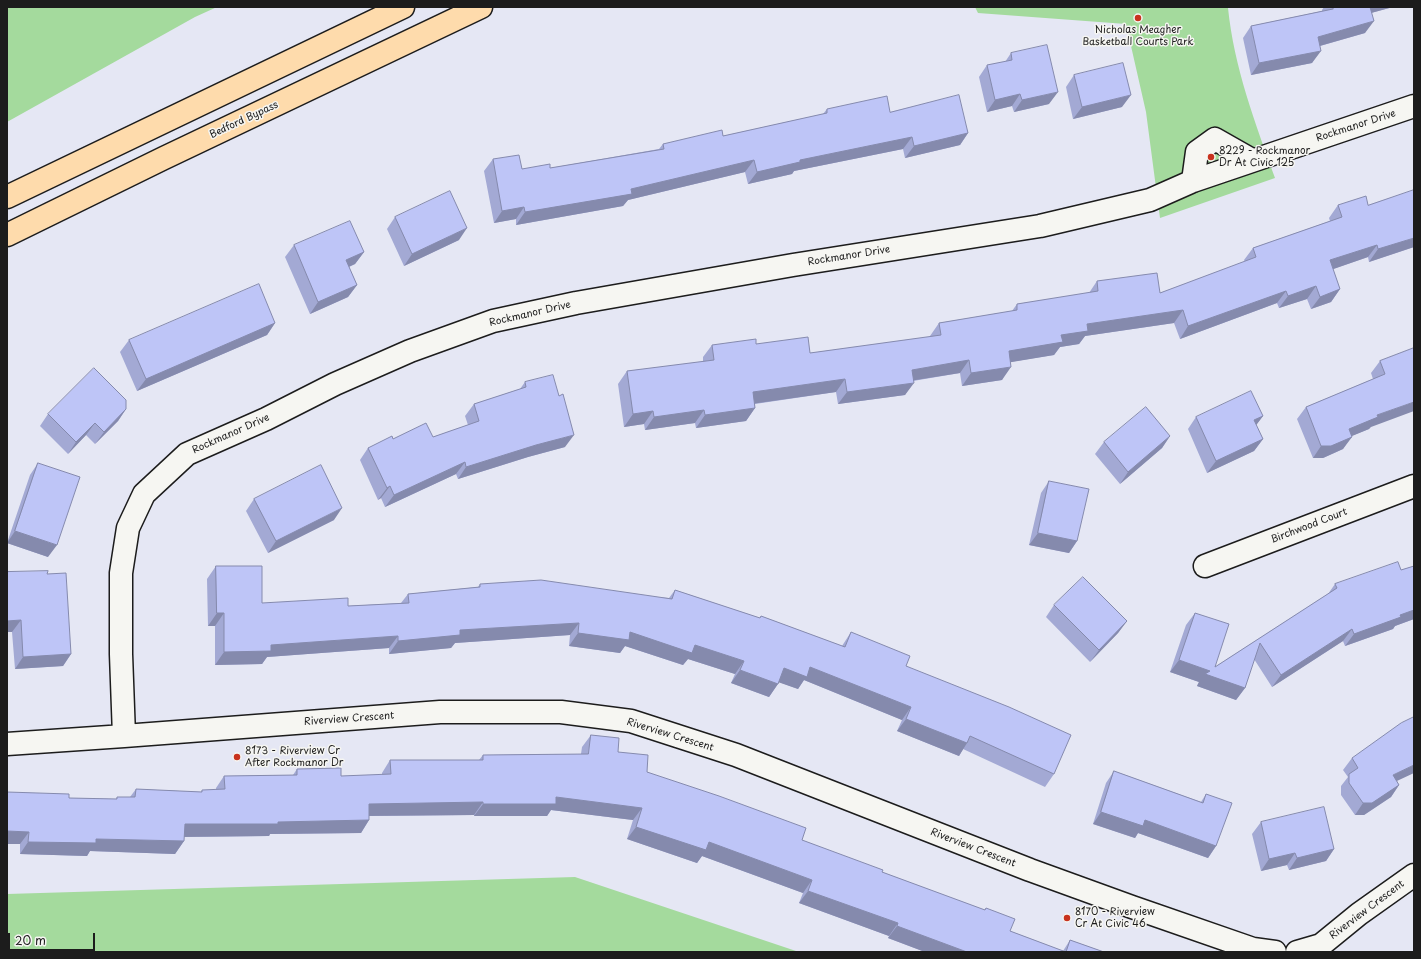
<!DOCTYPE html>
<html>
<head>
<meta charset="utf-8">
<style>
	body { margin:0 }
	#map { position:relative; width:1421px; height:959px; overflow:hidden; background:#e5e7f4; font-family:"Playpen Sans",sans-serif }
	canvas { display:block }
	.frame { position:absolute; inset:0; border:8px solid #1c1c1c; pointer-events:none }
	.scale { position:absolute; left:8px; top:933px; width:87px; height:18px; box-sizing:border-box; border:2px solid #1c1c1c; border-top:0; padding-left:5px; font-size:12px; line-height:14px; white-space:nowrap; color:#1c1c1c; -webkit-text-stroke:3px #f6f6f2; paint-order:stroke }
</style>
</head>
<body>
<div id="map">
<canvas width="1421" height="959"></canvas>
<div class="frame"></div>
<div class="scale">20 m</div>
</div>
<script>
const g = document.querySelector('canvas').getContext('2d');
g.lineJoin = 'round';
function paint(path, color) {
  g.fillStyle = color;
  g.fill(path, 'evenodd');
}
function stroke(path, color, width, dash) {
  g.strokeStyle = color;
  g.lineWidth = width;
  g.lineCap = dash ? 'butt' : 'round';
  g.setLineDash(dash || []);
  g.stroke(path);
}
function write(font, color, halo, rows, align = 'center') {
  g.font = font + ' "Playpen Sans",sans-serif';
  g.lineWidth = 3;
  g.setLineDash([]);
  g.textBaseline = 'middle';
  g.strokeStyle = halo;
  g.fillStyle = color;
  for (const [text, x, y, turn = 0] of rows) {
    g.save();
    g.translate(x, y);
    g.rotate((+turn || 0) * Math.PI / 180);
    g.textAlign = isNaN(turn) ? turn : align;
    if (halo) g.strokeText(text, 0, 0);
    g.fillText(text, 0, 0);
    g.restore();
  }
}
paint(new Path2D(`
	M7,7H217L195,17L7,122Z
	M975,7H1229L1228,8C1234,67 1255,123 1275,178L1160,218L1146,112L1126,24L978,13Z
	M575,877L799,952H7V894Z`), '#a4da9d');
const minor = new Path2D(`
	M1193,181L1197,152L1215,139L1252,160
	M1205,566L1414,486
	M124,736L121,654V573L128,528L144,494L187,454L266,419L335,384L410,351L493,321L576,303L793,265L1040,226L1150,200L1193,181L1414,106
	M7,744L124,736L440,712H561L631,721L736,755L1030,870L1132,907L1253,949L1275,952
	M1297,952L1321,945L1359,914L1414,875`);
const motorway = new Path2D(`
	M7,197L403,7
	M7,235L164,158L481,7`);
stroke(minor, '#1c1c1c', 25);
stroke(motorway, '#1c1c1c', 25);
stroke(minor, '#f6f6f2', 22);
stroke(motorway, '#fedbac', 22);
paint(new Path2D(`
	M1324,7H1393L1371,13L1365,33L1320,46L1312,63L1251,75L1243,38L1251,26L1322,11V10Z
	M1011,53L1049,104L1014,112L1012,106L987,112L979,77L987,65L1005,62Z
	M1074,75L1122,107L1073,119L1066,87Z
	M827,109L890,112L968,133L960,145L905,158L903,149L794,171L792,174L748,184L745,172L628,200L623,206L516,225V219L494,223L484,171L493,159L522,169L550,168L659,149L663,144L723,136L823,114Z
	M1338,205H1368L1414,247L1369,262L1368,257L1333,269L1340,289L1331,302L1311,309L1307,299L1279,308L1277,303L1180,339L1174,323L1085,336L1079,344L1060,347L1054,355L1010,362L1002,380L962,386L960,373L913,381L905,395L838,404L836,392L755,404V408L746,421L696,428L695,423L645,430L644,424L624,427L618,384L627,371L703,362V357L712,345L756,344L810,353L930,337V336L939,323L1012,311L1017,304L1089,293L1097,281L1160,293L1245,262L1244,260L1253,248L1330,221L1329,218Z
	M395,217L459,240L404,266L387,229Z
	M294,245L364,252L355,264L349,267L357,285L348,297L310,314L285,257Z
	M275,323L267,335L137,391L120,352L129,340Z
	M1414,348L1369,429L1351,436L1343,449L1323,458H1313L1297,419L1306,407L1373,379L1371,373L1380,361Z
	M525,382L565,447L528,457L458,479L456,474L385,507L381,498L378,500L360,460L368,448L393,439L433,437L468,425L465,416L474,404L520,389Z
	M126,409L118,421L95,444L86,435L68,454L40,426L48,414Z
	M1263,416L1256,425L1263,439L1254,451L1207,473L1188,429L1196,417Z
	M1170,436L1162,448L1120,484L1095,454L1104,442Z
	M38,463L48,557L7,543L30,475Z
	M1049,481L1077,541L1069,553L1029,545L1041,493Z
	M254,499L334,520L268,553L246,511Z
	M216,566L262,603L348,606L401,603L408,594L478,587L480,584L669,598L675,590L760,618L761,616L842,646L851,632L906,666L1054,774L1045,787L963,749L959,756L897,731L902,720L804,680L798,689L779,682L769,697L731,683L735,674L688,659L683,665L625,646L620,653L569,646L570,635L455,643L451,648L389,654V648L267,657L262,664L215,665V626H208L207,579Z
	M1414,566V619L1395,626L1393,629L1345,646L1343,641L1272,687L1254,659L1245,688L1236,700L1197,686L1199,682L1170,672L1186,625L1195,613L1215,667L1328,594L1335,584L1401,570Z
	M7,572L47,574L71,654L63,666L15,669L12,632H7Z
	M1054,605L1127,621L1118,633L1090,662L1046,617Z
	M591,735L618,752L647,772L802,840L882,872L984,910L986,908L1010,931L1063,951L1070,940L1104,952H925L888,938L889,936L799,903L803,893L702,856L697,863L627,839L633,820L551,810L547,816H474V815L369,816V820L361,833L270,834L269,836L184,837V841L175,854L90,851L87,856L20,854V844H7V792L69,798L116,799L117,797H130L136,789L201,792L202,790H216V788L224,776L293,775L297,769L341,776L382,775V773L390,760H479L483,755L581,754L582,747Z
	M1352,758L1397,781L1399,785L1391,797L1364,815H1355L1341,795V786L1348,777L1343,770Z
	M1114,771L1201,802L1206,794L1216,846L1208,858L1138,833L1135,838L1093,824L1106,783Z
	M1261,822L1334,849L1326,861L1289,870L1287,865L1261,871L1252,834Z`), '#a3a9d4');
paint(new Path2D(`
	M1367,7H1393L1360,16Z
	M1374,21L1365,33L1309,49L1318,37Z
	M1321,51L1312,63L1251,75L1259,63Z
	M1058,92L1049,104L1014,112L1022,100Z
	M1020,94L1012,106L987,112L995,100Z
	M1131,95L1122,107L1073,119L1082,107Z
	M968,133L960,145L905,158L914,146Z
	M912,137L903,149L794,171L792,174L748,184L757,172L800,160Z
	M754,160L745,172L628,200L623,206L516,225L525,212L631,189Z
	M524,207L516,219L494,223L502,211Z
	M467,228L459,240L404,266L412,254Z
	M1414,238V247L1369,262L1378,249Z
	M1377,245L1368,257L1322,273L1330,260Z
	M364,252L355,264L337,272L346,260Z
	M357,285L348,297L310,314L318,302Z
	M1316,286L1307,299L1279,308L1288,296Z
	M1340,289L1331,302L1311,309L1320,297Z
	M1286,291L1277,303L1180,339L1188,326Z
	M1183,310L1174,323L1085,336L1079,344L1060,347L1054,355L1000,364L1009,351L1061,335L1087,324Z
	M275,323L267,335L137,391L146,379Z
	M969,360L960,373L903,382L912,370Z
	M1011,367L1002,380L962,386L971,373Z
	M845,379L836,392L744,405L753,392Z
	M914,383L905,395L838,404L847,392Z
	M1414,402V411L1371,427L1369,429L1340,441L1349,429L1377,415Z
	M755,408L746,421L696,428L705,415Z
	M126,409L118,421L95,444L104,432Z
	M704,410L695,423L645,430L654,417Z
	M653,411L644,424L624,427L633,414Z
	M1263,416L1254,428V420Z
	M95,423L86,435L68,454L76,442Z
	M574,435L565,447L528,457L458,479L466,467L536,445Z
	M1170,436L1162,448L1120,484L1128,472Z
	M1352,437L1343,449L1323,458H1313L1321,446Z
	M1263,439L1254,451L1207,473L1216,461Z
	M465,462L456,474L385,507L394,495Z
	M390,486L381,498L378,500L387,488Z
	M342,508L334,520L268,553L276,541Z
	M15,531L57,545L48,557L7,543Z
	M1038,533L1077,541L1069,553L1029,545Z
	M1414,610V619L1395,626L1393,629L1345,646L1354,634L1400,615Z
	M217,613H224L215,626H208Z
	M21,620L12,632H7V621Z
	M1127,621L1118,633L1090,662L1099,650Z
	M579,623L570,635L455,643L451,648L389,654L398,641L460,630Z
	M1352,629L1343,641L1272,687L1281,675Z
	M630,632L695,645L744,661L735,674L688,659L683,665L625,646L620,653L569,646L578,633Z
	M398,636L389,648L267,657L262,664L215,665L224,652L271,645Z
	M71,654L63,666L15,669L23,657Z
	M1179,660L1210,671L1245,688L1236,700L1197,686L1199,682L1170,672Z
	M810,667L911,707L902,720L804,680L798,689L775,681L784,668Z
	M740,670L778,684L769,697L731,683Z
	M906,719L967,743L959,756L897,731Z
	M1414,765V773L1384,787L1393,775Z
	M1399,785L1391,797L1364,815H1355L1363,803Z
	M556,797L642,808L633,820L551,810L547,816H474L483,804Z
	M483,802L474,815L360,816L369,804Z
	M1101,812L1145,820L1216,846L1208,858L1138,833L1135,838L1093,824Z
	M369,820L361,833L270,834L269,836L176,837L185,824Z
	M636,827L709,842L812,880L803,893L702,856L697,863L627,839Z
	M7,831L29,832L20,844H7Z
	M96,839L184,841L175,854L90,851L87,856L20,854L28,842Z
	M1334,849L1326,861L1289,870L1297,858Z
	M1295,853L1287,865L1261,871L1269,859Z
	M808,891L898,923L889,936L799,903Z
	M897,926L967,952H925L888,938Z`), '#858aad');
const building = new Path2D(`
	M1332,7H1370L1374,21L1318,37L1321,51L1259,63L1251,26L1333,9Z
	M1047,45L1058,92L1022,100L1020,94L995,100L987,65L1012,60L1011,53Z
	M1123,63L1131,95L1082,107L1074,75Z
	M959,95L968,133L914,146L912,137L800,160V162L757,172L754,160L631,189L632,194L525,212L524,207L502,211L493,159L519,155L522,169L550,164V168L664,149L663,144L722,130L723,136L827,113V109L887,96L890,112Z
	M1414,190V238L1378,249L1377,245L1330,260L1340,289L1320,297L1316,286L1288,296L1286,291L1188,326L1183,310L1087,324L1088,331L1061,335L1063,342L1009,351L1011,367L971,373L969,360L912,370L914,383L847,392L845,379L753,392L755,408L705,415L704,410L654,417L653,411L633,414L627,371L714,360L712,345L756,339V344L808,337L810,353L941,335L939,323L1017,310V304L1098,291L1097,281L1157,273L1160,293L1256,257L1253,248L1342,217L1338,205L1366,196L1368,205Z
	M450,191L467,228L412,254L395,217Z
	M350,221L364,252L346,260L357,285L318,302L294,245Z
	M259,284L275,323L146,379L129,340Z
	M1414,348V402L1377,415L1378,417L1349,429L1352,437L1331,446H1321L1306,407L1385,374L1380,361Z
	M94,368L126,400V409L104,432L95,423L76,442L48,414Z
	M553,375L559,396L563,394L574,435L536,445L466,467L465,462L394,495L390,486L387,488L368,448L392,436L393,439L426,423L433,437L479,421L474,404L526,387L525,382Z
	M1251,391L1263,416L1254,420L1263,439L1216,461L1196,417Z
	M1146,407L1170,436L1128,472L1104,442Z
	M38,463L80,477L57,545L15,531Z
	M321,465L342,508L276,541L254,499Z
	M1049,481L1089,489L1077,541L1038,533Z
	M1398,562L1401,570L1414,566V610L1400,615L1401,617L1354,634L1352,629L1281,675L1260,643L1245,688L1205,674L1210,671L1179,660L1195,613L1229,624L1215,667L1337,588L1335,584Z
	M216,566H262V603L348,598V606L409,603L408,594L480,587V584L541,580L672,599L675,590L760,618L761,616L845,647L851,632L910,656L906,666L1009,707L1071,735L1054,774L970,736L967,743L906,719L911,707L810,667L807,677L784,668L778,684L740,670L744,661L695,645L692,653L630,632L629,640L578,633L579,623L460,630V635L398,641V636L271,645V651L224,652V613H217Z
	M48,571L47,574L66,573L71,654L23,657L21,620L7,621V572Z
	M1083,577L1127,621L1099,650L1054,605Z
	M1414,717V765L1393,775L1399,785L1372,803H1363L1349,783V774L1358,768L1352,758L1401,723Z
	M591,735L619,738L618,752L648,755L647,772L719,796L806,828L802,840L883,870L882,872L985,910L986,908L1015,919L1010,931L1066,952L1070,940L1104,952H967L897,926L898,923L808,891L812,880L709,842L706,850L636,827L642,808L556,797V804H483V802L369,804V820L278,822V824H185L184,841L96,839V843L28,842L29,832L7,831V792L69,794V798L117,799V797H135L136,789L202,792V790L225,789L224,776L297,775V769L341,768V776L391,774L390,760H483V755L588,754Z
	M1114,771L1203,803L1206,794L1232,803L1216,846L1145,820L1143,826L1101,812Z
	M1324,807L1334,849L1297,858L1295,853L1269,859L1261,822Z`);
paint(building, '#bec5f7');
stroke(building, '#858aad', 1);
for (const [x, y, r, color] of [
	[1138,18,4,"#c8321e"],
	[1211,157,4,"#c8321e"],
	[237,757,4,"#c8321e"],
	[1067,918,4,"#c8321e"]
]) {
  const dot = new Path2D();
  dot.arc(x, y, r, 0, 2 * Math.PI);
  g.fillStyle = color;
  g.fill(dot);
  stroke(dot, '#f6f6f2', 1.5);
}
write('10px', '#1c1c1c', '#f6f6f2', [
	["Nicholas Meagher",1138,30,"center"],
	["Basketball Courts Park",1138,42,"center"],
	["8229 - Rockmanor",1219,151],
	["Dr At Civic 125",1219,163],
	["8173 - Riverview Cr",245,751],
	["After Rockmanor Dr",245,763],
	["8170 - Riverview",1075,912],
	["Cr At Civic 46",1075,924]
], 'left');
write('10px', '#1c1c1c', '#f6f6f2', [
	["Bedford Bypass",244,120,-25],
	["Rockmanor Drive",1356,126,-18],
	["Rockmanor Drive",849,256,-9],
	["Rockmanor Drive",530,314,-13],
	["Rockmanor Drive",231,434,-24],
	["Birchwood Court",1309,526,-21],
	["Riverview Crescent",349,719,-4],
	["Riverview Crescent",670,735,17],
	["Riverview Crescent",973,848,21],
	["Riverview Crescent",1367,910,-37]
]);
</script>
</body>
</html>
